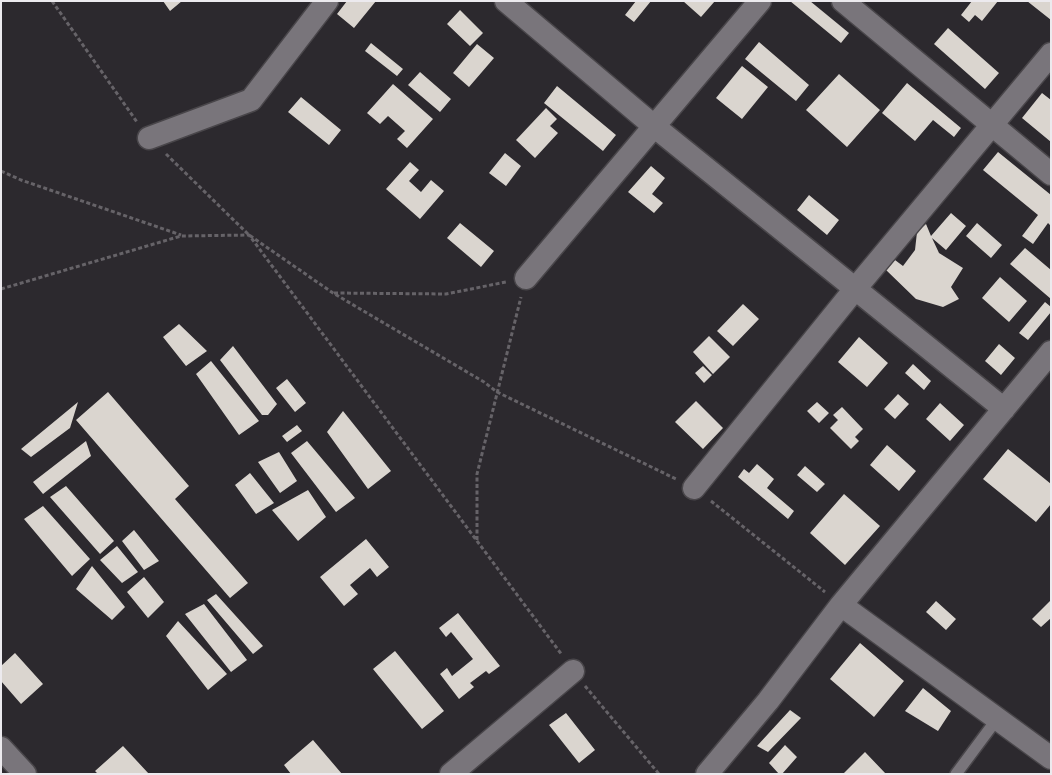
<!DOCTYPE html>
<html>
<head>
<meta charset="utf-8">
<style>
	body { margin:0 }
	#map { position:relative; width:1052px; height:775px; overflow:hidden; background:#2c292e; font-family:Merriweather,serif }
	canvas { display:block }
	.frame { position:absolute; inset:0; border:2px solid #eceaee; pointer-events:none }
</style>
</head>
<body>
<div id="map">
<canvas width="1052" height="775"></canvas>
<div class="frame"></div>
</div>
<script>
const g = document.querySelector('canvas').getContext('2d');
g.lineJoin = 'round';
function paint(path, color) {
  g.fillStyle = color;
  g.fill(path, 'evenodd');
}
function stroke(path, color, width, dash) {
  g.strokeStyle = color;
  g.lineWidth = width;
  g.lineCap = dash ? 'butt' : 'round';
  g.setLineDash(dash || []);
  g.stroke(path);
}
paint(new Path2D(`
	M163,1H182L170,11Z
	M347,1H376L354,28L337,14Z
	M636,1H651L634,22L625,15Z
	M683,1H715L701,17Z
	M790,1H810L849,33L841,43Z
	M972,1H998L982,21L975,15L969,22L961,15Z
	M1027,1H1051V20Z
	M460,10L483,33L470,46L447,24Z
	M948,28L999,73L985,89L934,44Z
	M759,42L809,85L796,101L745,59Z
	M371,43L403,69L397,76L365,51Z
	M477,44L494,58L469,87L453,73Z
	M742,66L768,87L742,119L716,98Z
	M420,72L451,99L440,112L408,85Z
	M839,74L880,110L847,147L806,110Z
	M907,83L961,128L954,137L933,120L915,141L882,113Z
	M393,84L433,119L407,148L397,139L405,131L388,116L380,124L367,113Z
	M557,86L616,135L603,151L544,103Z
	M1042,93L1051,100V142L1022,118Z
	M301,97L341,130L329,145L288,112Z
	M546,108L557,119L550,126L558,133L535,158L516,140Z
	M998,152L1051,195V226L1048,223L1033,244L1022,236L1038,215L983,170Z
	M505,153L521,166L506,186L489,173Z
	M410,162L419,170L409,181L421,192L431,180L444,191L420,219L386,189Z
	M651,166L665,178L652,194L663,203L654,213L628,192Z
	M809,195L839,220L827,235L797,210Z
	M951,213L966,226L946,250L932,238L939,253L963,268L951,287L959,299L943,307L916,299L886,270L895,260L903,266L915,250L917,232L926,224L931,236Z
	M460,223L494,251L481,267L447,238Z
	M977,223L1002,245L991,258L966,236Z
	M1025,248L1051,270V299L1010,264Z
	M1000,277L1027,301L1009,322L982,298Z
	M1045,302L1051,307V312L1028,340L1019,333Z
	M743,304L759,319L733,346L717,331Z
	M179,324L207,351L186,366L163,337Z
	M709,336L730,357L713,374L693,352Z
	M859,337L888,363L867,387L838,362Z
	M999,344L1015,358L1001,375L985,361Z
	M233,346L277,404L268,415H262L220,360Z
	M211,361L259,421L239,435L196,374Z
	M913,364L931,381L924,390L905,373Z
	M703,366L712,375L704,383L695,373Z
	M287,379L306,403L295,412L276,388Z
	M108,392L189,486L175,499L248,583L230,598L76,420Z
	M898,394L909,404L895,419L884,409Z
	M696,401L723,428L703,449L675,422Z
	M78,402L70,428L31,457L21,449Z
	M817,402L829,413L819,423L807,411Z
	M940,403L964,425L950,441L926,419Z
	M842,407L863,429L855,437L859,441L851,449L830,428L838,420L833,415Z
	M343,411L391,471L368,489L327,432Z
	M297,425L302,431L287,442L282,436Z
	M86,441L91,456L43,494L33,482Z
	M307,441L355,498L336,512L291,453Z
	M887,445L916,471L899,491L870,465Z
	M1008,449L1051,484V504L1036,522L983,479Z
	M279,452L297,481L280,493L258,462Z
	M757,464L774,479L767,488L794,511L788,519L738,477L744,469L749,473Z
	M805,466L825,484L817,492L797,475Z
	M250,473L274,503L256,514L235,485Z
	M66,486L114,541L100,554L50,497Z
	M308,490L326,517L298,541L272,510Z
	M844,494L880,526L845,565L810,533Z
	M43,506L90,559L72,576L24,519Z
	M134,530L159,561L144,570L122,541Z
	M366,539L389,567L377,577L370,568L350,585L358,594L344,606L320,577Z
	M117,546L138,572L122,583L100,560Z
	M92,566L125,607L112,620L76,589Z
	M144,577L164,602L148,618L127,592Z
	M216,594L263,646L253,654L207,600Z
	M1051,600V618L1041,627L1032,619Z
	M936,601L956,619L946,630L926,612Z
	M204,604L247,660L231,672L185,614Z
	M458,613L500,666L489,674L486,671L470,683L474,687L459,699L440,674L447,668L452,676L473,659L451,632L446,637L439,628Z
	M178,621L227,674L208,690L166,636Z
	M860,643L904,681L874,717L830,679Z
	M395,651L444,711L422,729L373,669Z
	M15,653L43,684L21,704L1,681V666Z
	M923,688L951,711L938,731L905,711Z
	M790,710L801,718L768,752L757,746Z
	M566,713L595,750L579,763L549,725Z
	M313,740L342,774H291L284,765Z
	M785,745L797,757L782,774H779L769,763Z
	M123,746L149,774H98L95,771Z
	M865,752L886,774H843Z`), '#dad5cf');
const service = new Path2D(`
	M956,774L997,719`);
const minor = new Path2D(`
	M506,1L655,127L1004,409
	M843,1L1051,174
	M149,138L251,100L327,1
	M526,278L760,1
	M694,488L855,289L1051,54
	M841,605L1051,758
	M1,748L25,774
	M451,774L573,671
	M707,774L768,701L841,605L1051,352`);
stroke(service, '#49464a', 14);
stroke(minor, '#49464a', 25);
stroke(new Path2D(`
	M52,1L137,122
	M166,154L249,235L333,293L484,382L497,392L676,479
	M1,171L21,180L181,235
	M1,289L181,236L249,235L562,655
	M334,293L446,294L506,282
	M711,501L825,592
	M477,540V474L521,297
	M585,686L659,774`), '#666368', 3, [4, 2.5]);
stroke(service, '#79757b', 11);
stroke(minor, '#79757b', 22);
</script>
</body>
</html>
